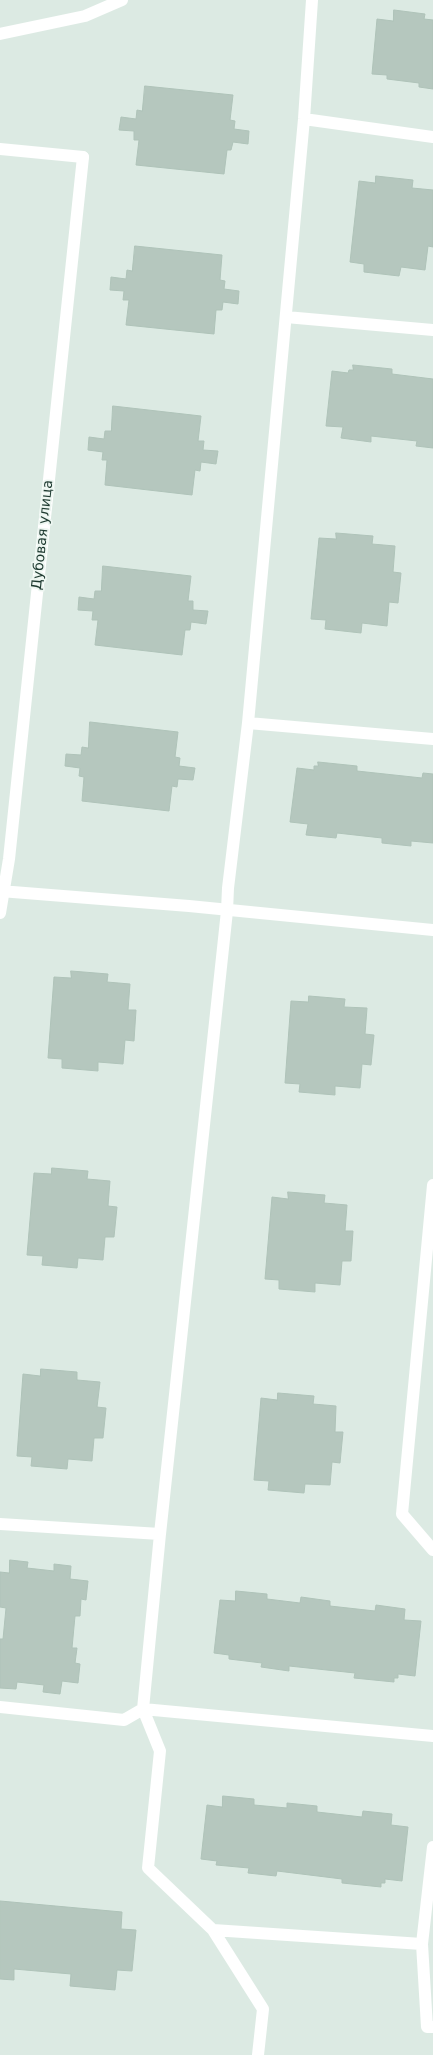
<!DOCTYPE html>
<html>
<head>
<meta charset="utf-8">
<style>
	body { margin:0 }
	canvas { display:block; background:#dceae3 }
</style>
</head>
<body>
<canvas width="433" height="2055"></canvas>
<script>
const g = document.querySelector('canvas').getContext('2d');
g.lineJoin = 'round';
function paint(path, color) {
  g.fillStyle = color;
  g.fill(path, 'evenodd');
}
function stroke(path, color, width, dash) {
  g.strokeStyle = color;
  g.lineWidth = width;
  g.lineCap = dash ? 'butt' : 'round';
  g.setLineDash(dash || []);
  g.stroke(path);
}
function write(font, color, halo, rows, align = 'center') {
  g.font = font + ' "DejaVu Sans",sans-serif';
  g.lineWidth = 3.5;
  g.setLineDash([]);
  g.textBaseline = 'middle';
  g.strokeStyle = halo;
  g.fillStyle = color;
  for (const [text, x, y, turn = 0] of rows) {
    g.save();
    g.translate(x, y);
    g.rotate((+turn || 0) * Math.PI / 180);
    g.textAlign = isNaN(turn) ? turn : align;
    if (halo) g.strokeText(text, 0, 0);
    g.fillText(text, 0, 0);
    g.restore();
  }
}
const building = new Path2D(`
	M394,10L425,14L424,19L433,20V89L419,87V83L387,79V75L372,74L377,19L393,21Z
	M145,86L233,95L230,120L235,121L234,129L249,131L248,144L233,142L231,150H227L224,174L136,165L139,140H134V131L119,130L121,117L136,119L137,110L142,111Z
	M376,176L413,180L412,188L433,190V247L428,246L425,270L401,267L399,276L364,272V264L350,262L359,181L375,183Z
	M135,246L222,255L220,280L225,281L224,289L239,291L238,304L223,302L222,310H216L214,334L126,325L129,300H123L124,291L110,290L111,277L126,279L127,270L132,271Z
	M353,365L392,369V374L433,379V448L416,446L417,441L371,436V442L341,438L343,427L326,426L332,371L348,373L349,370H353Z
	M113,406L201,416L198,441H204L203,450L218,451L216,464L201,462L200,471L195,470L192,495L105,485L107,460H102L103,452L88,450L89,437L104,439L105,431H111Z
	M336,533L373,536L372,544L395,546L393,572L401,573L398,603L389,602L387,626L362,623L361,633L325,629L326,620L311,619L319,538L336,539Z
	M103,566L191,576L188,601H193V610L208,611L206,624L191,622L190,630H185L182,655L95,645L98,620H92L93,611L78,610L79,597L94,599L95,591H101Z
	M90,722L178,732L175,757L180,758L179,766L195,768L193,780L178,779L177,787L172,786L169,811L82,801L84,777L79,776L80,768L65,766L66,754L81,755L82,747L88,748Z
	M318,762L357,766V771L422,778L423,773L433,774V843L411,841V846L382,843V838L337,833L336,838L306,835L308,824L290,822L297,768L314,770V766H318Z
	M71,971L108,974L107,982L130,984L128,1010H136L134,1041L125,1040L123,1064L98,1062V1071L62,1068V1059L48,1058L54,977L71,978Z
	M309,996L345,999L344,1007L367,1008L365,1034L374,1035L371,1065L362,1064L360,1088L335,1086V1095L299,1092L300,1084L285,1083L291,1001L308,1002Z
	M52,1168L88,1171L87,1179L110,1181L108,1206L117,1207L114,1237H105L103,1260L78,1258L77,1268L42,1265L43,1256L27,1255L34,1173L51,1174Z
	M288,1192L325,1195L324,1203L347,1205L345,1231H353L351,1261H342L340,1285L315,1283V1292L279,1289V1280L265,1279L272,1197L288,1199Z
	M41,1369L77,1372V1380L100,1382L97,1407L106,1408L103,1438H94L92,1461L68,1459L67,1469L31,1466L32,1457L17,1456L23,1374L40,1376Z
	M278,1393L314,1396L313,1404L336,1406L335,1432H343L340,1463L332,1462L330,1485L305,1484L304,1493L268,1490L269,1481L254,1480L261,1398L277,1400Z
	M10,1560L28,1562L27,1568L54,1571V1564L71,1566L70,1579L88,1581L86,1600L81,1599L80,1616H75L72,1648H77L75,1663L80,1664L78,1683L62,1681L60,1694L43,1692L44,1685L17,1682L16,1689L0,1688V1639H3L6,1608L0,1607V1572L9,1573Z
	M236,1591L267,1594V1599L300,1603L301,1597L330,1601V1606L375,1611L376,1605L405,1609L404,1620L421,1621L415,1676L398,1674V1678H394V1682L354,1678L355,1673L289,1666V1671L261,1667L262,1663L229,1659V1655L214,1653L220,1600L235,1601Z
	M223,1796L254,1799V1805L287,1808V1803L317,1806V1812L362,1817L363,1811L392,1814L391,1825L408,1827L402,1881L385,1879V1883H381V1887L342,1883V1879L277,1871L276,1876L248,1873L249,1868L216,1865L217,1861L201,1859L207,1805L222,1807Z
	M0,1901L122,1912L121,1929L136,1930L132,1971L117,1970L115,1990L70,1986L71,1974L14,1969V1980L0,1979Z`);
paint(building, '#b5c7be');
stroke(building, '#afc3b9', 1);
stroke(new Path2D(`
	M304,119L433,137
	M0,149L83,157
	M286,317L433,330
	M248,723L433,739
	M433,1185L402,1514L433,1550
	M0,1524L160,1534L227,911L228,888L248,723L304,119L312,0
	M160,1534L143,1709L433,1736
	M0,1707L124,1720L143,1709L160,1751L148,1868L213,1930L422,1944L427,2027H433
	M213,1930L263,2009L258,2055`), '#fff', 12);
stroke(new Path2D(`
	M0,34L85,16L122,0
	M0,891L189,906L433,930
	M0,913L9,859L83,157
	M422,1944L433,1847`), '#fff', 12);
write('14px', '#1e3a30', '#edf6f1', [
	["Дубовая улица",43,535,-84]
]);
</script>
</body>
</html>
